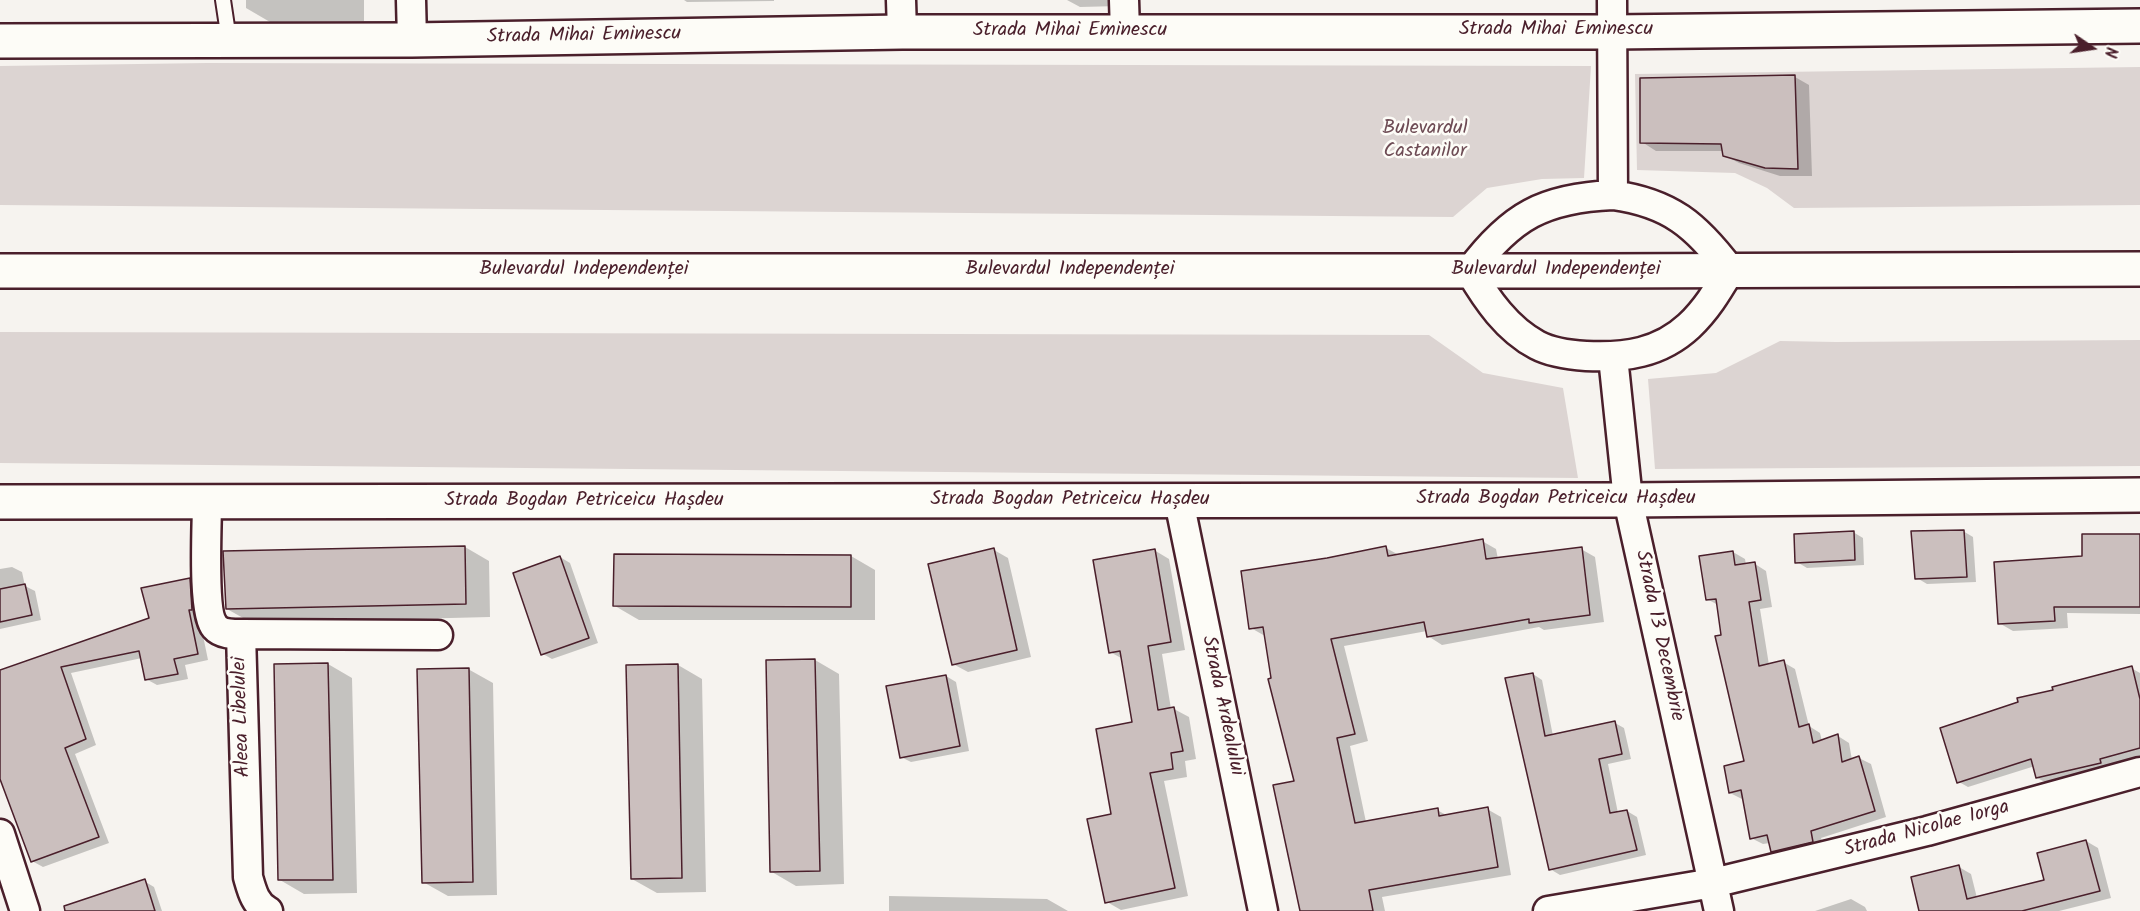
<!DOCTYPE html>
<html>
<head>
<meta charset="utf-8">
<style>
	body { margin:0 }
	#map { position:relative; width:2140px; height:911px; overflow:hidden; background:#f6f3ef; font-family:Kalam,sans-serif }
	canvas { display:block }
	.north { position:absolute; left:2062px; top:18px; width:60px; height:60px; -webkit-text-stroke:4px #fdfcf7; paint-order:stroke; rotate:103deg; font-size:16px; font-weight:700; line-height:24px; text-align:center; color:#4a1f2b }
	.north::after { content:''; display:block; margin:auto; width:21px; height:27px; background:#4a1f2b; clip-path:polygon(50% 0,100% 100%,50% 72%,0 100%) }
</style>
</head>
<body>
<div id="map">
<canvas width="2140" height="911"></canvas>
<div class="north">N</div>
</div>
<script>
const g = document.querySelector('canvas').getContext('2d');
g.lineJoin = 'round';
function paint(path, color) {
  g.fillStyle = color;
  g.fill(path, 'evenodd');
}
function stroke(path, color, width, dash) {
  g.strokeStyle = color;
  g.lineWidth = width;
  g.lineCap = dash ? 'butt' : 'round';
  g.setLineDash(dash || []);
  g.stroke(path);
}
function write(font, color, halo, rows, align = 'center') {
  g.font = font + ' Kalam,sans-serif';
  g.lineWidth = 5;
  g.setLineDash([]);
  g.textBaseline = 'middle';
  g.strokeStyle = halo;
  g.fillStyle = color;
  for (const [text, x, y, turn = 0] of rows) {
    g.save();
    g.translate(x, y);
    g.rotate((+turn || 0) * Math.PI / 180);
    g.textAlign = isNaN(turn) ? turn : align;
    if (halo) g.strokeText(text, 0, 0);
    g.fillText(text, 0, 0);
    g.restore();
  }
}
paint(new Path2D(`
	M207,63L1591,66L1584,178L1542,179L1487,188L1453,217L0,205V66Z
	M2140,67V205L1794,208L1767,188L1735,173L1637,170L1635,74Z
	M0,332L1429,335L1483,373L1563,388L1578,478L0,463Z
	M2140,340V466L1655,469L1648,379L1716,373L1780,341L1836,342Z`), '#dcd4d2');
paint(new Path2D(`
	M246,0H364V21L270,22L246,8Z
	M684,0H774V1L687,2Z
	M1067,0H1120V6L1080,7Z
	M1795,77L1809,85L1812,176H1780L1739,163L1724,155V151H1656L1642,142Z
	M1963,531L1973,537L1976,582L1927,584L1917,578Z
	M1853,532L1863,538L1864,565L1807,568L1797,562Z
	M2140,536V614L2067,613L2068,628L2013,631L1999,623L2084,558Z
	M1482,541L1496,549L1498,559L1581,549L1595,557L1604,622L1544,630L1539,627L1442,645L1428,636L1427,631L1344,646L1368,741L1350,746L1366,822L1437,810L1448,816L1487,809L1501,817L1511,875L1382,897L1385,911H1301L1296,782L1265,636L1251,628L1386,548L1399,555Z
	M465,547L489,561L490,617L252,623L227,609Z
	M994,550L1008,558L1031,657L968,672L953,664Z
	M1154,550L1169,559L1185,650L1162,654L1171,709H1174L1189,717L1196,759L1185,761L1187,777L1164,781L1188,896L1121,910L1107,902L1113,815L1134,724L1123,659L1110,652Z
	M1733,552L1745,559L1746,565L1755,564L1766,571L1772,607L1760,609L1769,665L1783,662L1795,669L1809,726L1820,733L1822,741L1838,736L1849,743L1852,760L1859,758L1871,764L1886,817L1821,838L1824,848L1784,858L1772,851L1770,843L1763,844L1751,838L1744,799H1742L1730,793L1746,762L1718,605L1707,599Z
	M615,556H851L875,570V620H639L615,606Z
	M560,557L570,563L598,643L552,659L543,654Z
	M12,567L22,572L25,586L35,591L41,620L0,629V569Z
	M190,579L200,586L199,616L208,660L185,665L188,679L157,685L146,679L142,658L71,673L96,745L75,754L109,843L43,867L32,861L0,774V672L151,619Z
	M815,660L839,674L844,884L796,886L772,872Z
	M328,664L352,678L357,893L304,894L280,880Z
	M678,665L702,679L706,892L657,893L632,879Z
	M2131,668L2140,673V756L2109,764L2110,768L2047,783L2037,778L2035,766L1968,787L1959,782L2054,691Z
	M468,669L493,683L497,895L448,896L423,882Z
	M1533,674L1542,680L1553,736L1615,723L1624,728L1631,759L1608,764L1618,813L1627,811L1637,817L1646,855L1560,875L1550,869Z
	M946,676L956,682L969,751L911,762L901,757Z
	M2086,841L2098,848L2111,898L2059,911H1921L1959,867L1971,874L1977,898L2045,881Z
	M144,881L154,887L162,911H85Z
	M889,896L1047,899L1068,911H889Z
	M1851,899L1865,907L1867,911H1815Z`), '#0003');
const building = new Path2D(`
	M1795,75L1798,169L1765,168L1723,156L1721,144L1640,143V78Z
	M1964,530L1967,577L1915,579L1911,531Z
	M1854,531L1855,560L1795,563L1794,534Z
	M2082,534H2140V607H2054L2055,621L1998,624L1994,562L2082,556Z
	M1483,539L1486,559L1582,547L1590,615L1529,623V619L1427,637L1424,622L1331,639L1355,734L1337,738L1355,823L1438,808L1439,816L1488,807L1498,867L1369,890L1373,911H1300L1273,785L1294,781L1268,679L1271,678L1263,627L1249,629L1241,571L1327,558L1386,546L1388,556Z
	M465,546L466,604L226,609L223,551Z
	M994,548L1017,650L952,665L928,564Z
	M1155,549L1171,642L1148,646L1158,710L1174,707L1183,751L1171,753L1173,769L1150,773L1175,888L1105,903L1087,819L1111,814L1096,729L1132,722L1120,651L1109,653L1093,560Z
	M1733,551L1735,565L1755,562L1761,600L1749,602L1759,666L1784,660L1799,727L1809,724L1813,743L1838,734L1842,762L1859,756L1875,811L1811,831L1813,842L1771,852L1767,835L1750,839L1741,790L1729,793L1724,766L1744,761L1715,636L1721,635L1716,599L1706,600L1699,556Z
	M614,554L851,555V607L613,606Z
	M560,556L589,638L541,655L513,573Z
	M190,578L192,610H189L198,654L174,659L178,674L145,680L139,651L61,667L86,739L65,748L99,837L31,862L0,779V670L149,618L141,588Z
	M25,584L32,615L0,622V589Z
	M815,659L820,871L770,872L766,660Z
	M328,663L333,880H278L274,664Z
	M678,664L682,878L631,879L626,665Z
	M2132,666L2140,699V748L2100,759L2101,763L2036,778L2031,759L1957,783L1940,728L2018,702L2017,698L2053,690L2052,687Z
	M469,668L473,882L422,883L417,669Z
	M1533,673L1545,736L1615,721L1622,754L1599,759L1610,813L1627,810L1637,850L1549,870L1505,678Z
	M946,675L960,746L900,758L886,686Z
	M2086,840L2100,891L2022,911H1919L1911,877L1959,865L1967,899L2044,880L2037,853Z
	M145,879L155,911H65L64,906Z`);
paint(building, '#cbbfbe');
stroke(building, '#4a1f2b', 1.5);
const service = new Path2D(`
	M223,0L229,40`);
const minor = new Path2D(`
	M411,0L412,40
	M901,0L902,32
	M1124,0L1125,32
	M1612,0L1613,195
	M1613,195C1670,203 1696,225 1730,270C1718,290 1707,309 1689,326C1660,353 1625,358 1586,356C1570,355 1552,353 1537,345C1507,329 1487,300 1470,271C1511,216 1544,198 1613,195Z
	M1613,357L1628,500L1719,911
	M1179,501L1263,911
	M207,502C207,525 202,613 215,627C221,634 232,634 241,634L248,877C252,891 255,904 268,911
	M241,634L438,635
	M0,834L25,911
	M1548,911L1713,883L1927,831L2140,772`);
const tertiary = new Path2D(`
	M0,41L412,40L902,32H1612L2140,26
	M0,502L1628,500L2140,495`);
const primary = new Path2D(`
	M0,271H1604L2140,269`);
stroke(service, '#4a1f2b', 18);
stroke(minor, '#4a1f2b', 33);
stroke(tertiary, '#4a1f2b', 38);
stroke(primary, '#4a1f2b', 38);
stroke(service, '#fdfcf7', 14);
stroke(minor, '#fdfcf7', 28);
stroke(tertiary, '#fdfcf7', 33);
stroke(primary, '#fdfcf7', 33);
write('20px', '#4a1f2b', '#fdfcf7', [
	["Strada Mihai Eminescu",1556,31],
	["Strada Mihai Eminescu",1070,32],
	["Strada Mihai Eminescu",584,37,-1],
	["Bulevardul Independenței",584,271],
	["Bulevardul Independenței",1070,271],
	["Bulevardul Independenței",1556,271],
	["Strada Bogdan Petriceicu Hașdeu",1556,500],
	["Strada Bogdan Petriceicu Hașdeu",1070,501],
	["Strada Bogdan Petriceicu Hașdeu",584,502],
	["Strada 13 Decembrie",1658,636,78],
	["Strada Ardealului",1221,706,78],
	["Aleea Libelulei",243,717,-92],
	["Strada Nicolae Iorga",1927,830,-15]
]);
write('20px', '#6e4c55', '#fdfcf7', [
	["Bulevardul",1425,130],
	["Castanilor",1425,153]
]);
</script>
</body>
</html>
